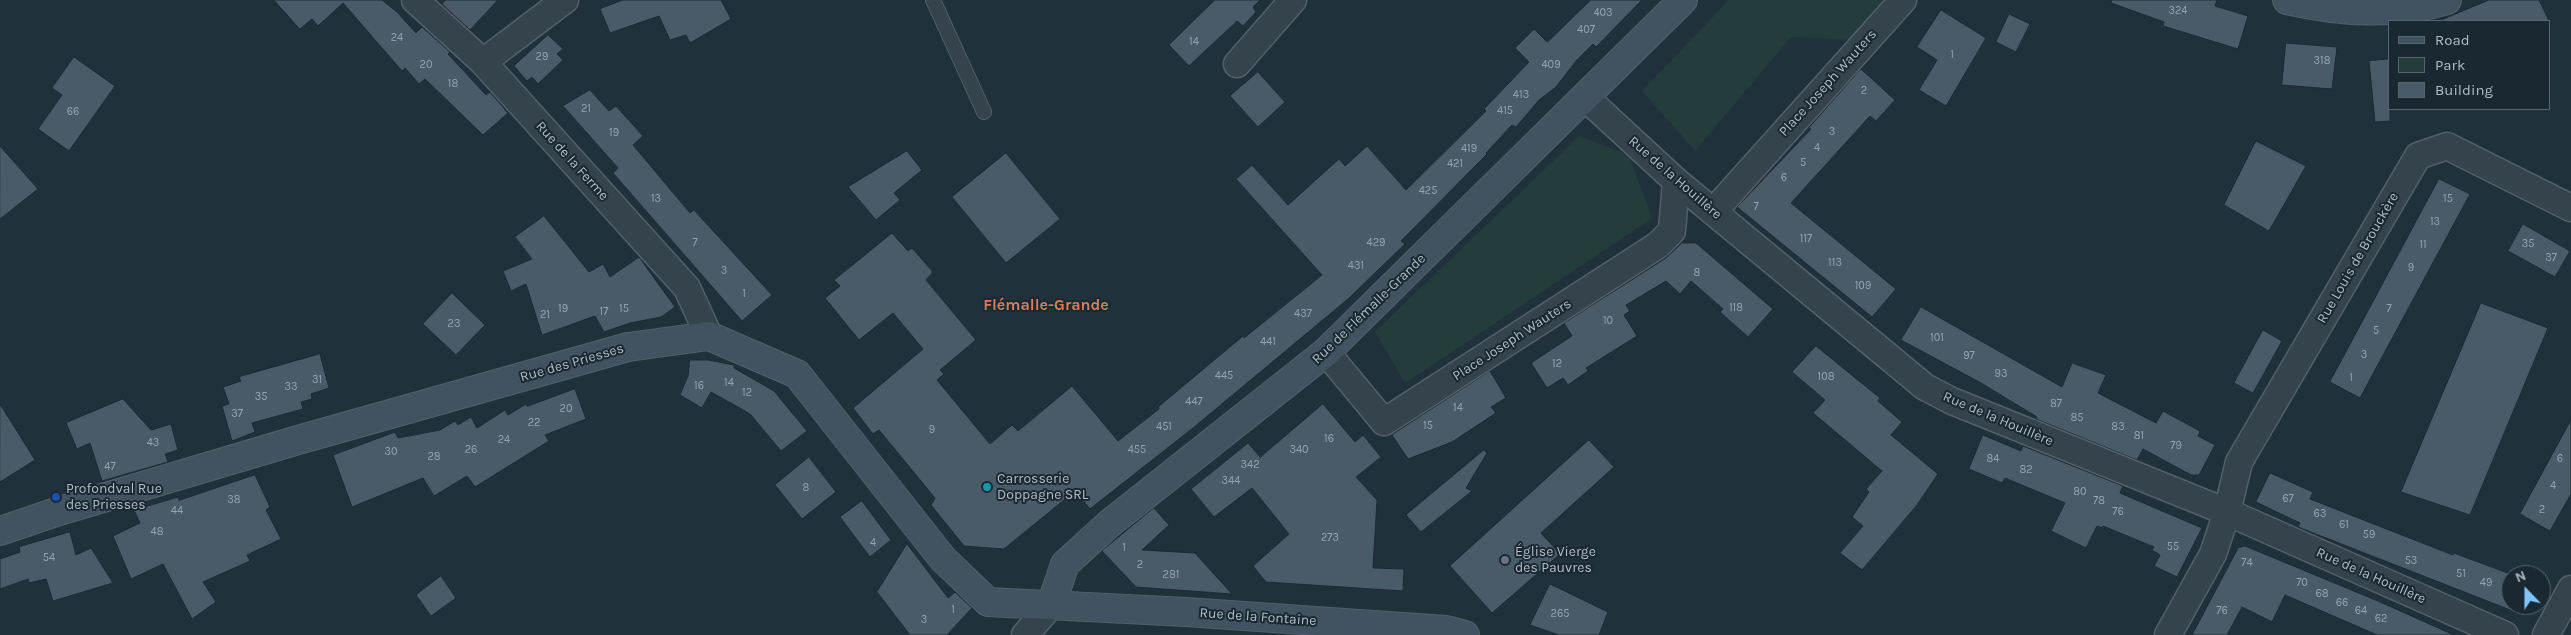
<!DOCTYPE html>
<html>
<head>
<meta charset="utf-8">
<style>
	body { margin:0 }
	#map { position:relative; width:2571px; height:635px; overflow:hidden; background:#21313c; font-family:Karla,sans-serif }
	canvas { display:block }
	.legend { position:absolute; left:2388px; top:20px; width:162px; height:90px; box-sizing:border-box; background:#1a2831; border:1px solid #56646d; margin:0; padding:6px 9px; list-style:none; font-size:15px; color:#b0bdc8 }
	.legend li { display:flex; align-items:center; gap:10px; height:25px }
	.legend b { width:25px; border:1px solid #56646d }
	.north { position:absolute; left:2501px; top:565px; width:50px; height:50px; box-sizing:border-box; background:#1a2831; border:1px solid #56646d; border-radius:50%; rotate:338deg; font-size:14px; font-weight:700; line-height:20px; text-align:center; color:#b0bdc8 }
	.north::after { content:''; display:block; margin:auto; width:18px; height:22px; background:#80c5fd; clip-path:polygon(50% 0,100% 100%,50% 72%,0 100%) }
</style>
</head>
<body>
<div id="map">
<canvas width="2571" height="635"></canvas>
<ul class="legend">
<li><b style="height:6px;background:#435260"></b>Road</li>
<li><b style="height:14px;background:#233d3c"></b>Park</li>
<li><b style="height:14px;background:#4a5b68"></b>Building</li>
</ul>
<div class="north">N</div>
</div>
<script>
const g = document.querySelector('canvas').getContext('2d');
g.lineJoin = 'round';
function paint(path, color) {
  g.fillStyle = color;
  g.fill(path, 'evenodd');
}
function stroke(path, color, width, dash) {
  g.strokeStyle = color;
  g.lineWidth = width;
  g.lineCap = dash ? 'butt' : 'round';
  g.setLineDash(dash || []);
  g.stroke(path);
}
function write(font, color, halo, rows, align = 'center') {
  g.font = font + ' Karla,sans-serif';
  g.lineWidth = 4;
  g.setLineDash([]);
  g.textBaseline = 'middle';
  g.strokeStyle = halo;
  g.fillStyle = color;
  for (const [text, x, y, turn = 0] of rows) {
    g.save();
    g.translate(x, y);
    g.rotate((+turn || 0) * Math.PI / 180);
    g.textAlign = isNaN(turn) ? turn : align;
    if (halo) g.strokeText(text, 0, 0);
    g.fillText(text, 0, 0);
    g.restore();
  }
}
paint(new Path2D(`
	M1729,0H1888L1850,40L1791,37L1695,151L1642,91Z
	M1579,136L1629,155L1652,218L1405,383L1375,332Z`), '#233d3c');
const building = new Path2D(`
	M274,0H382L397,12L416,33L422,27L450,52L448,54L486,95L490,92L508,113L483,135L425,79L419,84L405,68L402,71L343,3L318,26L312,19L300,29Z
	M446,0H498L470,30L442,4Z
	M623,0H721L731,19L690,43L686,35L670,40L659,16L610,33L600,9Z
	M1215,0H1260L1253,7L1256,12L1243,26L1237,21L1189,66L1169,45Z
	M1591,0H1642L1596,47L1593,44L1577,60L1555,88L1539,100L1516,127L1512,125L1486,153L1487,154L1401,241L1405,244L1348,299L1193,428L1090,509L1075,491L1004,549L964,546L931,505L935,498L879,430L873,434L853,408L923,349L893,313L859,340L825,298L840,286L834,280L892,233L908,251L912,248L933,272L926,280L976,340L940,370L944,374L937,380L990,444L1012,425L1018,431L1072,386L1118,441L1159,409L1158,407L1243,336L1244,338L1322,275L1236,179L1252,165L1288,205L1339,159L1345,166L1367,146L1406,190L1486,111L1484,109L1529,62L1515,48L1534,29L1547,42Z
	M2112,0H2217L2215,6L2248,16L2238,49L2163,26L2164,22L2111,3Z
	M2489,0H2539L2549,21H2439Z
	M1941,10L1986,38L1946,106L1919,90L1937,60L1917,47Z
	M2009,14L2030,24L2016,52L1996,42Z
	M548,35L563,49L557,54L563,60L538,84L532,77L527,81L514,66Z
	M2286,43L2337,47L2332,89L2282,85Z
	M74,57L115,86L69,151L38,129L62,95L52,88Z
	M2390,59V121L2375,122L2369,61Z
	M1861,69L1895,100L1876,121L1870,116L1791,203L1896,289L1872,317L1737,207L1811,129L1809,128Z
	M1258,72L1285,102L1258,127L1230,96Z
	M590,90L609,111L616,106L643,136L633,145L690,213L694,210L772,295L742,321L613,173L618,168L563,106Z
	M2256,141L2306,166L2269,231L2224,205Z
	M0,146L38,189L0,219Z
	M907,151L922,170L894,193L900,200L876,220L848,187Z
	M1006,153L1060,219L1006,263L952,197Z
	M2439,179L2470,194L2360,398L2330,382Z
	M544,216L589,272L603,264L610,277L639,257L675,307L661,317L630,323L604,332L595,316L542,335L526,284L511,291L503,271L532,259L515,237Z
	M2523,224L2570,251L2555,277L2508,251Z
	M1682,243H1696L1773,309L1748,337L1720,312L1723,309L1691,281L1680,294L1666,281L1626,305L1630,311L1624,315L1637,336L1586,368L1588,371L1568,385L1563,378L1547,388L1531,363L1572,336L1564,323L1666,258Z
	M452,293L485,325L456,355L423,324Z
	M2481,303L2548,328L2470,515L2401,492Z
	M1921,307L2062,387L2072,363L2106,375L2098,393L2156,423L2163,411L2200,431L2198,436L2215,445L2199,475H2191L2143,449L2137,460L2036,419L2037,417L1981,383L1901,340Z
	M2263,330L2282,341L2253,393L2234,383Z
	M1816,346L1880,398L1878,401L1902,422L1891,435L1938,474L1917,505L1862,570L1840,553L1863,526L1852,517L1869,492L1866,489L1882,471L1813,413L1825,400L1792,372Z
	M320,354L329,388L311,394L312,399L301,402L303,409L252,423L255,432L232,441L222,406L229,404L223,387L241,381L239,377Z
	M690,360H708L734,365V368L774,391L807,431L781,451L751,415L745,411L711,392L702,408L680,395L688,376Z
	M1490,371L1506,398L1491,407L1496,413L1452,442L1408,459L1392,435Z
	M575,389L586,419L545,435L549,441L475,487L467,476L434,496L423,478L352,507L333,455L395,432L398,438L440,430L455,421L458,425L471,417L477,428L505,410L508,415L526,404L527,406Z
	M123,399L151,430L171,424L178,450L165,454L168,462L102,481L90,443L77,449L66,423Z
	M0,404L35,460L0,482Z
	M1323,404L1355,442L1363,435L1381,457L1356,477L1377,500L1373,568L1404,569L1403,591L1266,582L1253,566L1289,534L1252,488L1214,517L1191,489L1248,443L1260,457Z
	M2571,420V494L2550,531L2520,514Z
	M1983,435L2021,451L2023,446L2123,486L2120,493L2202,528L2177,577L2154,566L2160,555L2152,550L2154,547L2103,526L2102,528L2097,526L2086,548L2051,531L2065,503L2005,478L2002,483L1969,469Z
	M1589,440L1614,467L1541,533L1560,554L1492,613L1450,566Z
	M1484,450L1487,453L1466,488L1472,491L1421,532L1406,515Z
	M809,457L836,492L802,519L775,485Z
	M2270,473L2313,492L2310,499L2453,555L2454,553L2513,575H2511V605H2521L2518,613L2298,527L2300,523L2256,502Z
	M255,475L270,507L266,510L281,539L247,555L250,561L203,582L216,602L192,619L163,564L131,579L113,536L140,523L134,510L178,497L179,500Z
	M862,501L891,540L870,557L840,517Z
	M1154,508L1169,525L1142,550L1195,553L1232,594L1136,587L1102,551Z
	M70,532L76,555L91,548L113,583L53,601L46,579L29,583L28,579L0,589V559L20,552L19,547Z
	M907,544L948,598L955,592L972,608L947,635H910L877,592Z
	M2245,546L2378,601L2454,635H2377L2285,595L2272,622L2242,607L2227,635H2192L2238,548Z
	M441,576L456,598L431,616L416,595Z
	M1550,584L1608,612L1599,635H1559L1530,625Z`);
paint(building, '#4a5b68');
stroke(building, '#1c2a33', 1);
const lane = new Path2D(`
	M933,0L984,112`);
const street = new Path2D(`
	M415,0L483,62L687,288L709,336
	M483,62L565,0
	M1237,64L1293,0
	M1586,98L1676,181L1925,387L1952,401L2227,512L2505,635
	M1713,212L1903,0
	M1326,352L1384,422L1658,245L1672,231L1676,181
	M1025,635L1051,605
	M2168,635L2213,554L2227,512L2239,462L2418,156L2447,146L2571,208
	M2546,635L2571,589`);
const secondary = new Path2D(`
	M2287,0C2340,12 2393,16 2447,0
	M0,531L59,511L298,440L628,347L709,336L797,374L943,559L988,602L1186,612L1446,630L1465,635
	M1051,605L1065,564L1109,524L1326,352L1683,0`);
stroke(lane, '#53606a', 16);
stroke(street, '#53606a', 29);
stroke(secondary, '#53606a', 30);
stroke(lane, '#35434c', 14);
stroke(street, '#35434c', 26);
stroke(secondary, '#435260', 28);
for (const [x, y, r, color] of [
	[987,487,5,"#0f9aa8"],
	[56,497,5,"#1a4fb4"],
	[1505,560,5,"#6b7280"]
]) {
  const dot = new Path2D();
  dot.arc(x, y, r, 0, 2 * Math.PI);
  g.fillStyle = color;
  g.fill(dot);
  stroke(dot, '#1a2831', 2);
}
write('11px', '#96a4b0', null, [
	["324",2178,11],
	["403",1603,13],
	["407",1586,30],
	["24",397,38],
	["14",1194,42],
	["1",1952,55],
	["29",542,57],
	["318",2322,61],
	["20",426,65],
	["409",1551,65],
	["18",453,84],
	["2",1864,91],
	["413",1521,95],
	["21",586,109],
	["415",1505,111],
	["66",73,112],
	["3",1832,132],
	["19",614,133],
	["4",1817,148],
	["419",1469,149],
	["5",1803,163],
	["421",1455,164],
	["6",1784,178],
	["425",1428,191],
	["13",656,199],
	["15",2448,199],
	["7",1756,207],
	["13",2435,222],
	["117",1806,239],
	["7",695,243],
	["429",1376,243],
	["35",2528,244],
	["11",2423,245],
	["37",2551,258],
	["113",1835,263],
	["431",1356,266],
	["9",2411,268],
	["3",724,271],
	["8",1697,273],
	["109",1863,286],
	["1",744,294],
	["118",1736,308],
	["19",563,309],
	["15",624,309],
	["7",2389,309],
	["17",604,312],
	["437",1303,314],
	["21",545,315],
	["10",1608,321],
	["23",454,324],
	["5",2376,331],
	["101",1937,338],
	["441",1268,342],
	["3",2364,355],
	["97",1969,356],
	["12",1557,364],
	["93",2001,374],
	["445",1224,376],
	["108",1826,377],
	["1",2351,378],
	["31",317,380],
	["14",729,383],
	["16",699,386],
	["33",291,387],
	["12",747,393],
	["35",261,397],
	["447",1194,402],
	["87",2056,404],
	["14",1458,408],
	["20",566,409],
	["37",237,414],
	["85",2077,418],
	["22",534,423],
	["15",1428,426],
	["451",1164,427],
	["83",2118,427],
	["9",932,430],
	["81",2139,436],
	["16",1329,439],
	["24",504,440],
	["43",153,443],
	["79",2176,446],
	["26",471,450],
	["455",1137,450],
	["340",1299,450],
	["30",391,452],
	["28",434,457],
	["84",1993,459],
	["6",2560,459],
	["342",1250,465],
	["47",110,467],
	["82",2026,470],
	["344",1231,481],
	["4",2553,486],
	["8",806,488],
	["80",2080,492],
	["67",2288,499],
	["38",234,500],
	["78",2099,501],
	["2",2542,510],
	["44",177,511],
	["76",2118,512],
	["63",2320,514],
	["61",2344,525],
	["48",157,532],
	["59",2369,535],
	["273",1330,538],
	["4",873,543],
	["55",2173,547],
	["1",1124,548],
	["54",49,558],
	["53",2411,561],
	["74",2247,563],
	["2",1140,565],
	["51",2461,574],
	["281",1171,575],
	["70",2302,583],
	["49",2486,583],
	["68",2322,594],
	["66",2342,603],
	["1",953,610],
	["76",2222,611],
	["64",2361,611],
	["265",1560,614],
	["62",2381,619],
	["3",924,620]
]);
write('14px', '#b0bdc8', '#1a2831', [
	["Place Joseph Wauters",1828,83,-48],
	["Rue de la Ferme",572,161,48],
	["Rue de la Houillère",1675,178,41],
	["Rue Louis de Brouckère",2358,258,-60],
	["Rue de Flémalle-Grande",1369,309,-44],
	["Place Joseph Wauters",1512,340,-33],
	["Rue des Priesses",572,363,-16],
	["Rue de la Houillère",1998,419,23],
	["Rue de la Houillère",2371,576,24],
	["Rue de la Fontaine",1258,617,4]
]);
write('14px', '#b0bdc8', '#1a2831', [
	["Carrosserie",997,479],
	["Doppagne SRL",997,495],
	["Profondval Rue",66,489],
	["des Priesses",66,505],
	["Église Vierge",1515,552],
	["des Pauvres",1515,568]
], 'left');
write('bold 16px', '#da7d5a', '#1a2831', [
	["Flémalle-Grande",1046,305]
]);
</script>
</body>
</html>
